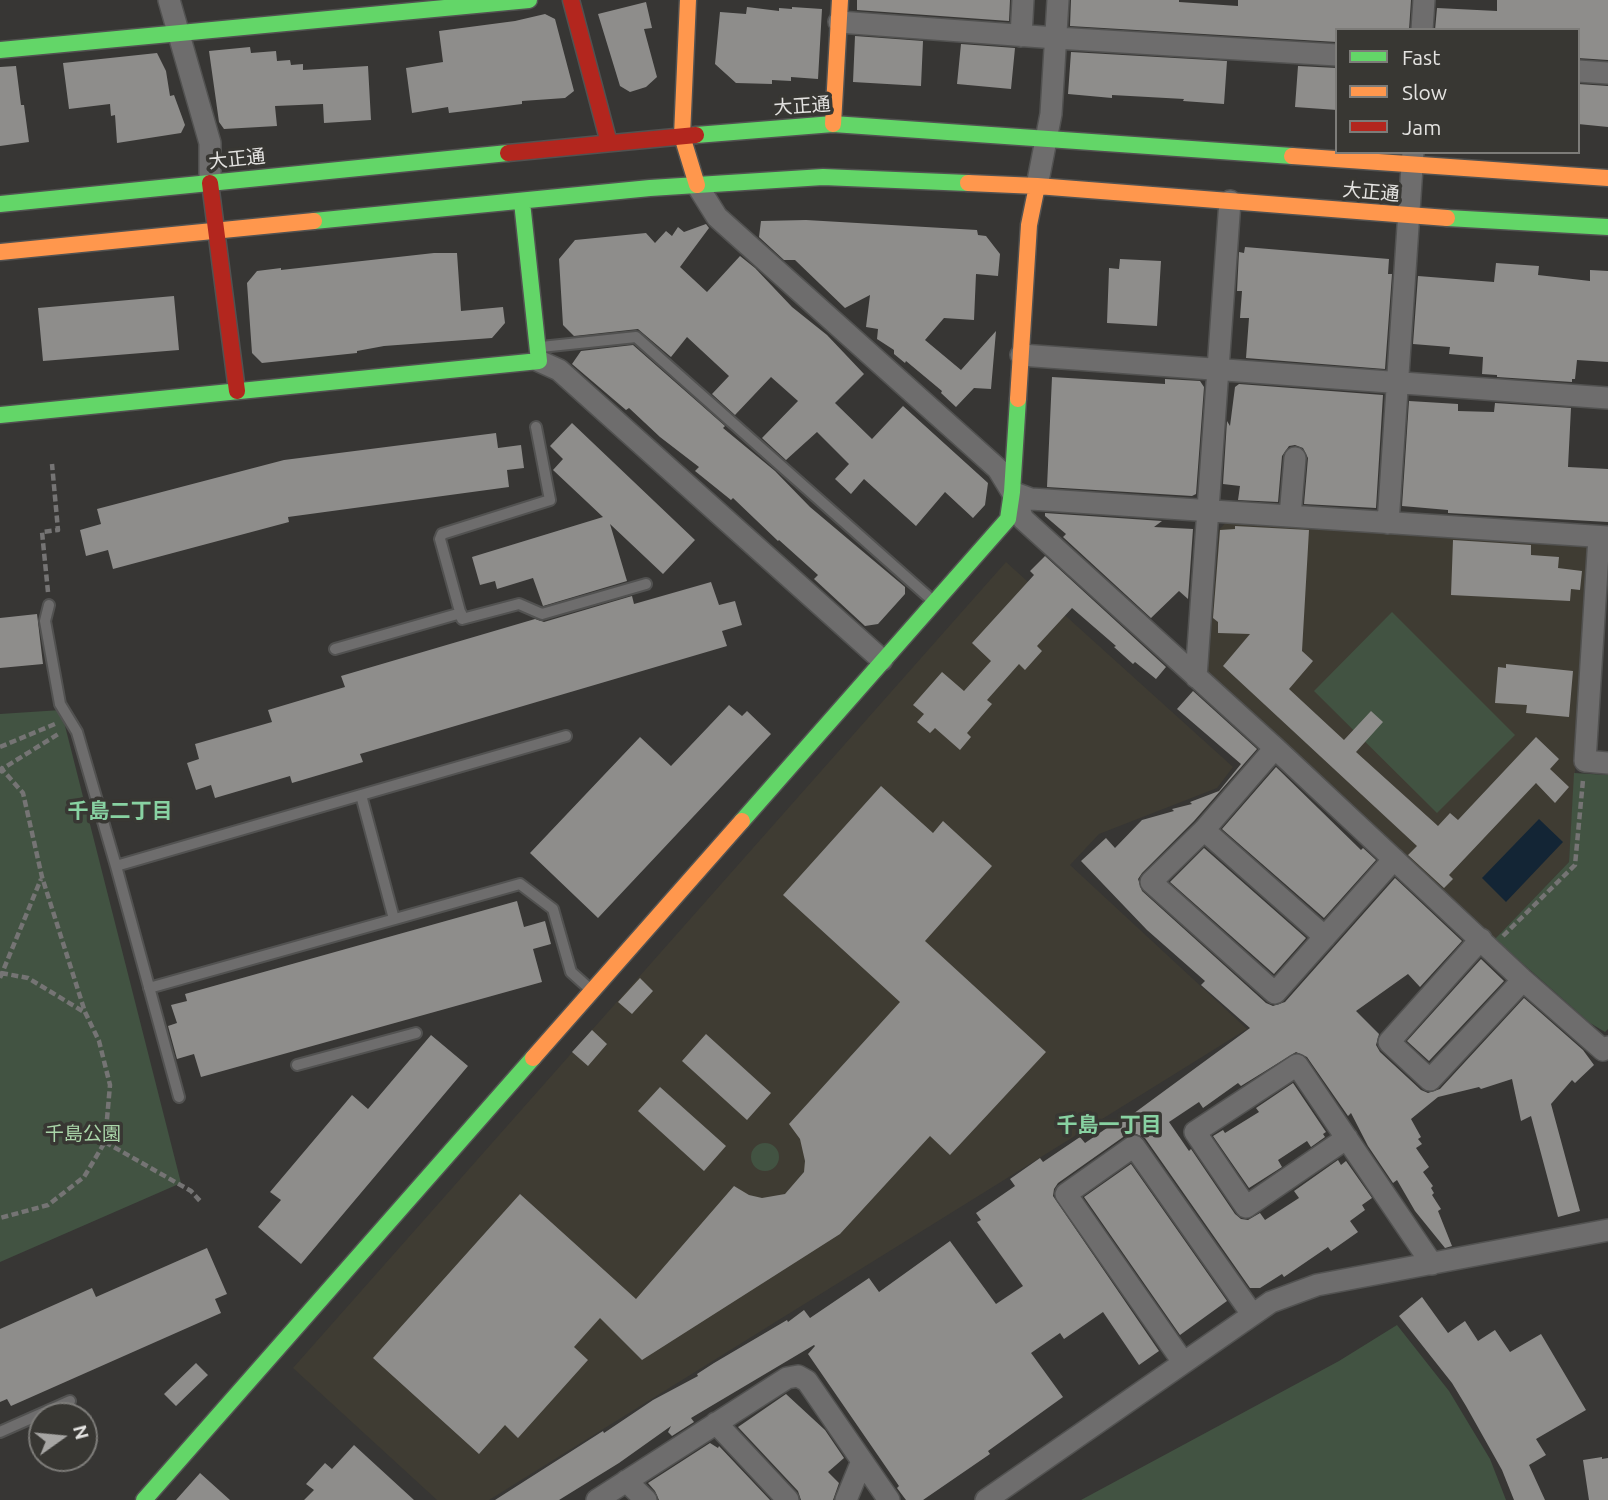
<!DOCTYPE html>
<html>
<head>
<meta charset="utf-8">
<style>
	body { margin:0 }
	#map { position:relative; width:1608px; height:1500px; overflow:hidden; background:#373634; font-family:Ubuntu,sans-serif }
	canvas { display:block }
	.legend { position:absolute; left:1335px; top:28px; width:245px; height:126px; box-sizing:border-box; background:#383733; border:2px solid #7d7c79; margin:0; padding:9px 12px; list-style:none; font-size:21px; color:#e4e3e1 }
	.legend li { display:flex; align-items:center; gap:14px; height:35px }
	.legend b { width:35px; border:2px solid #7d7c79 }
	.north { position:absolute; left:28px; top:1402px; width:70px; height:70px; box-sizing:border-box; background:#383733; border:2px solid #7d7c79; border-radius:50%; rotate:75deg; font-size:19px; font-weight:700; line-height:28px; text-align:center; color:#e4e3e1 }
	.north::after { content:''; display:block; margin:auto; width:24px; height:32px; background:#a7a6a4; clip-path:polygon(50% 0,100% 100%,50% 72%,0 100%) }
</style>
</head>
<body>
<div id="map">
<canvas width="1608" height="1500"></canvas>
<ul class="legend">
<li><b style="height:9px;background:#63d668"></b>Fast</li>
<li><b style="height:9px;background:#ff974d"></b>Slow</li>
<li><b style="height:9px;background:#b3261e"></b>Jam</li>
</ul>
<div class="north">N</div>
</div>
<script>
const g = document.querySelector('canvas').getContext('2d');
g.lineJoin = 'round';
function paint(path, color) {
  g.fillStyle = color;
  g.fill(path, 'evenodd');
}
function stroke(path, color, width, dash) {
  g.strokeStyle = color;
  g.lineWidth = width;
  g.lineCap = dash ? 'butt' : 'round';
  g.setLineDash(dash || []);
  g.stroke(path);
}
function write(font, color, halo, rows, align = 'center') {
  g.font = font + ' Ubuntu,"Noto Sans JP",sans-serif';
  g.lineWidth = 7;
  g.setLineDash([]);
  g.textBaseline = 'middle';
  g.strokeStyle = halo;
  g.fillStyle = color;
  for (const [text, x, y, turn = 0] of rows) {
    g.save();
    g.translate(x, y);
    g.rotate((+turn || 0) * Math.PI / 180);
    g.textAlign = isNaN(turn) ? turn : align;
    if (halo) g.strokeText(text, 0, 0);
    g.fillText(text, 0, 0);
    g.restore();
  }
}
paint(new Path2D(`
	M1227,521L1585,544L1590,551L1569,862L1495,939L1208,673L1219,530Z
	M1006,562L1233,767L1217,788L1099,834L1070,865L1247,1029L489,1500H437L293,1368Z`), '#3f3c33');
paint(new Path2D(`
	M1392,612L1515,735L1437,813L1314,691Z
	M61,710L181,1183L0,1262V714Z
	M1574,773L1608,775V1029L1605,1032L1590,1023L1495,939L1569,862Z
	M751 1157a14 14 0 1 1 28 0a14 14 0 1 1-28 0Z
	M1397,1325L1449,1391L1490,1459L1506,1500H1081L1339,1361Z`), '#425342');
paint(new Path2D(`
	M1539,819L1563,842L1506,902L1482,878Z`), '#132535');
paint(new Path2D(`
	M857,0H1010L1009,21L857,10Z
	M1071,0H1179V2L1238,6V0H1411L1409,30H1337V42L1070,26Z
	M1497,0H1608V60L1578,58V30H1435L1437,8L1497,11Z
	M646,2L652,28L644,29L657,77L646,87L630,92L620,86L598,14Z
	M747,7L779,11V8L792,9V7L822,9L818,79L791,77V81L772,80V84L736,83L715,64L720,12L746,14Z
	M545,14L555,19L574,91L565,98L522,101V104L449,113L448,107L412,113L406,68L443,62L439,31L515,21Z
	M855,36L923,41L921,86L853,82Z
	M961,44L1015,48L1011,89L957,84Z
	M250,47L251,53L276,51L277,61L290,60L291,65L303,64V70L368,66L371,120L324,123L323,104L275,106L277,126L224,129L219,122L209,51Z
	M1071,52L1227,61L1224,104L1183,101L1184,99L1112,95V98L1068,94Z
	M157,53L166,71L170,96L174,95L185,125L181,133L117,143L115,115L111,116L110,104L69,109L63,63Z
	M16,66L21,105H24L29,142L0,146V67Z
	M1298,66L1337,68V110L1295,107Z
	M1578,84L1608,86V127L1578,124Z
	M806,220L977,230L978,235L986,236L1000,254L998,276L976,274L974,320L944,318L925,340L961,370L996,331L991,389L974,388L956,407L941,393L942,391L906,361L905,363L894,354V350L877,339L878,329L866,327L870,295L845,308L795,260H784L759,237L761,221Z
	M706,224L709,228L680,267L707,292L740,256L755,268L792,307L827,335L864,374L835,403L872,439L903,406L988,483L985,505L973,518L945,492L916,526L864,479L851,494L835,479L849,464L817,432L786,460L762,438L798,401L771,377L735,415L712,394L729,376L687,337L671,357L638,329L574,336L563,325L559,259L575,240L646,233L655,243L666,231L672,236L678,227L684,232Z
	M1245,247L1389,259L1388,274H1392L1385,369L1246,358L1249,318H1240L1242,291H1237L1239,252L1244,253Z
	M434,253H457L461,311L503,307L505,323L492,338L384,346L357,351V353L262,363L252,353L247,283L257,271L281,268V270Z
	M1120,259L1161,261L1157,326L1107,323L1109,268L1119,269Z
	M1496,263L1539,266L1538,275L1590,281V270L1608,271V362L1577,360L1575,379H1572V382L1497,377V375L1482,374L1483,357L1449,354L1450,347L1413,344L1418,276L1494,282Z
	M174,296L179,350L43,361L38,308Z
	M633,345L725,426L723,428L775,471L810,507L905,587V594L878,624L865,626L814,579L818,575L779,540L778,541L733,498L731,500L695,471L699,467L660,437L629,408L626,410L572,364L581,351Z
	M1052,377L1165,384V379L1200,381L1204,387L1196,494L1192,496L1047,487Z
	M1239,384L1383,395L1376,508L1304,504L1308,458L1303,448L1295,445L1289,446L1282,456L1278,502L1238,500L1240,486L1223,484L1227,421L1230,426L1235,387Z
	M1409,401L1458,404V411L1494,412L1495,403L1571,408L1568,467L1608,469V522L1448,513V510L1402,506Z
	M572,423L695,540L663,574L610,524L627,581L543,606L533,578L497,589L495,581L480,585L472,557L603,517L553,470L563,459L550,446Z
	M496,433L498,448L521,445L524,468L507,470L509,487L288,517L289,522L113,569L108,550L86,556L80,530L101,524L97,509L284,460Z
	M1045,513L1162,521L1154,527L1193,529L1188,599L1179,591L1151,618L1063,537L1066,534L1045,516Z
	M1235,526L1309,530L1302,651L1313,661L1289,689L1344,740L1371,711L1383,722L1356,752L1438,826L1450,813L1458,820L1536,737L1559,759L1550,769L1569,787L1555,803L1536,783L1449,875L1453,879L1444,888L1408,855L1417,846L1223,666L1250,634L1218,633V622L1213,618L1220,530L1235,529Z
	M1453,540L1531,545V555L1559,557L1558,568L1582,571L1580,590L1571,589L1570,601L1451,595Z
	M1045,556L1166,667L1156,679L1135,662L1133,664L1114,647L1116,646L1072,608L1037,646L1042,651L1025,670L1019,664L987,700L992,704L967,733L971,737L960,750L935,728L930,733L917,722L924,714L913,705L942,672L964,691L991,661L972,643L1034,575L1030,571Z
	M711,582L719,605L735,601L742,625L722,631L727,646L360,754L363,762L292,783L290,776L215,798L211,785L196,790L187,763L199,759L195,744L272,722L268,710L345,687L341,676L535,619L544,622L632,596L634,604Z
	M37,614L43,664L0,668V618Z
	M1506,664L1573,671L1569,717L1526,713L1527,705L1495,703L1498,667L1506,668Z
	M1193,691L1257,749L1194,821L1142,873L1138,879L1142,891L1266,1003L1273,1006L1285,1002L1395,878L1462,941L1420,987L1408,974L1356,1011L1379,1034L1376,1045L1380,1052L1421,1090L1428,1093L1440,1089L1524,998L1583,1050L1594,1065L1575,1083L1572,1080L1551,1104L1580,1211L1558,1217L1531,1116L1521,1121L1512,1079L1481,1089L1479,1087L1438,1097L1411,1119L1421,1137L1418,1139L1422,1144L1416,1148L1429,1167L1423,1172L1433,1186L1431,1188L1434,1193L1432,1195L1441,1209L1438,1211L1452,1246L1445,1248L1415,1211L1397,1180L1393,1183L1368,1146L1351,1113L1348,1116L1307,1057L1296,1052L1241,1086L1238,1083L1203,1108L1199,1102L1169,1122L1189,1151L1191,1149L1235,1214L1241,1219L1248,1220L1260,1213L1265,1220L1299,1198L1294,1191L1338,1160L1341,1165L1346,1161L1372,1198L1362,1205L1365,1210L1350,1221L1358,1232L1331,1251L1328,1247L1284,1277L1282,1274L1260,1288H1250L1145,1138L1134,1133L1126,1135L1058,1183L1054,1189L1053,1196L1159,1351L1139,1365L1103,1312L1064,1339L1060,1333L1031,1353L1063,1397L988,1451L990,1454L923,1500H906L897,1488L899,1486L808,1354L815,1346L814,1345L691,1418L694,1422L672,1436L668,1432L671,1426L619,1463L559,1500H495L603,1431L604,1433L653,1400L698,1376L697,1374L714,1363L787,1320L788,1322L804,1310L810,1318L869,1278L879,1292L950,1241L996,1304L1023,1286L977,1222L981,1220L976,1213L1015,1186L1010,1179L1040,1158L1043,1162L1080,1137L1085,1143L1120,1119L1122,1122L1250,1028L1201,985L1205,981L1147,930L1081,861L1106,838L1115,848L1142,820L1174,811L1172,809L1192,804L1190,802L1219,791L1241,764L1177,709Z
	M729,705L742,716L747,711L771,734L598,918L530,853L640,737L671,766Z
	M1276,767L1361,850L1363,848L1376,860L1324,918L1222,829Z
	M881,786L933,833L943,821L992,866L925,941L1046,1052L950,1155L930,1136L840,1234L642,1360L600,1318L574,1347L588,1360L518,1438L505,1425L479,1454L373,1358L520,1194L636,1299L734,1186L749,1195L762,1198L785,1194L804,1172L805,1161L800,1139L789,1124L900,1002L783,895Z
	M1204,848L1306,938L1274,974L1170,882Z
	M517,901L524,927L545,921L551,944L533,949L542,982L201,1077L194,1054L177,1059L168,1026L177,1023L171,1005L187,1001L185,994Z
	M1481,959L1504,981L1429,1061L1407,1041Z
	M640,978L653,991L632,1014L618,1002Z
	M592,1030L607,1044L588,1066L572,1052Z
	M706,1034L771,1093L747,1120L682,1061Z
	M431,1035L468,1066L301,1264L258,1227L281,1200L270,1192L352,1095L368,1109Z
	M1293,1083L1326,1132L1323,1134L1325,1137L1311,1147L1307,1141L1278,1160L1282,1167L1249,1188L1213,1136L1223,1130L1225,1133L1259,1112L1256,1108Z
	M660,1087L726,1146L704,1171L638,1111Z
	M1131,1164L1227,1301L1180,1335L1084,1197Z
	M207,1248L227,1294L215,1299L221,1313L11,1406L7,1399L0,1402V1329L92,1288L96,1297Z
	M1422,1297L1448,1333L1465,1321L1478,1341L1495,1330L1510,1352L1541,1334L1586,1410L1536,1439L1546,1455L1529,1465L1545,1500H1514L1502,1470L1466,1406L1452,1383L1399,1316Z
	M196,1363L208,1375L176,1406L164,1394Z
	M786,1394L825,1430L844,1458L828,1472L839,1483L833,1500H801L798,1491L738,1427Z
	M710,1443L718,1448L719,1446L770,1500H659L655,1491L648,1483Z
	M354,1445L414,1500H304L314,1490L306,1484L325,1463L332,1469Z
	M1602,1457V1459L1608,1458V1500H1589L1583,1460Z
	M200,1473L230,1500H176Z`), '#8e8d8b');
const lane = new Path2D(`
	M541,347L636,337L932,600
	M536,427L550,500L442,534L440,539L462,619L519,604L542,614L646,584
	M49,605L45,621L60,704L77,732L116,866L179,1097
	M335,649L461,613
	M116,866L361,795
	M394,919L361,795L566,736
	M149,988L520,884L553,909L571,972L591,990
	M297,1065L416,1033
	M0,1432L70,1401`);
const street = new Path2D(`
	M169,0L210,143V183
	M839,22L1056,38L1337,55
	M1422,30L1424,0
	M1021,36L1023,0
	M1578,71L1608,73
	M697,185L717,217L998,469L1012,492L1023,519L1275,748L1523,980L1603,1050L1608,1047
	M1037,186L1051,114L1058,0
	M1021,355L1608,398
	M539,361L559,370L882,660
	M1012,492L1031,499L1608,537
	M1290,516L1295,458
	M1388,523L1413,152
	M1599,537L1585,761L1608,763
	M1196,677L1230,201
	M1275,748L1204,830L1151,882L1275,993L1394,859
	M1204,830L1325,937
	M1481,939L1389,1042L1430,1080L1523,980
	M1347,1138L1246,1207L1195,1132L1297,1065L1432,1264
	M1183,1362L1066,1194L1134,1146L1252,1314
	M716,1423L788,1500
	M626,1481L646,1500
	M597,1500L787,1378L798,1376L807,1381L889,1500
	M846,1500L862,1461
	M986,1500L1271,1302L1317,1285L1608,1230`);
const fast = new Path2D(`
	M0,50L529,0
	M696,135L833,124L1292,156
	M0,204L508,153
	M1447,218L1608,227
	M314,221L650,188L823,177L968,183
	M0,415L539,361L522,202
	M742,821L1008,519L1012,492L1018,399
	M144,1500L533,1058`);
const slow = new Path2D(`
	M688,0L682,136L697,185
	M833,124L840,0
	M1292,156L1608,178
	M968,183L1037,186L1447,218
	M0,252L314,221
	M1018,399L1029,225L1037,186
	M533,1058L742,821`);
const jam = new Path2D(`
	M571,0L609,143
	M508,153L696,135
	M210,183L237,391`);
stroke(lane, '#525251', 14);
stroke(street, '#525251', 24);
stroke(fast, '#525251', 19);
stroke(slow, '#525251', 19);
stroke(jam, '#525251', 19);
stroke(new Path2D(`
	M48,592L42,532L58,530L52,464
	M0,747L55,724
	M0,767L23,793L42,877L85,1012L99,1041L110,1085L105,1142L84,1177L48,1205L0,1218
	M0,773L2,769L60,733
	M1503,936L1575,865L1583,780
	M1,973L28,978L84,1012
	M0,978L41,879
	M105,1142L191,1191L201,1202`), '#757474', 4.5, [7, 3.5]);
stroke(lane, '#6e6d6d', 10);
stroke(street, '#6e6d6d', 21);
stroke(fast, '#63d668', 16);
stroke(slow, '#ff974d', 16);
stroke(jam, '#b3261e', 16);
write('19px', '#e4e3e1', '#383733', [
	["大正通",802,106,-4],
	["大正通",237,159,-6],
	["大正通",1371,192,5]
]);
write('19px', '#aad5a9', '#383733', [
	["千島公園",83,1134]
]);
write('bold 21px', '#88d2a2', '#383733', [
	["千島二丁目",120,811],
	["千島一丁目",1109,1125]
]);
</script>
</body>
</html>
